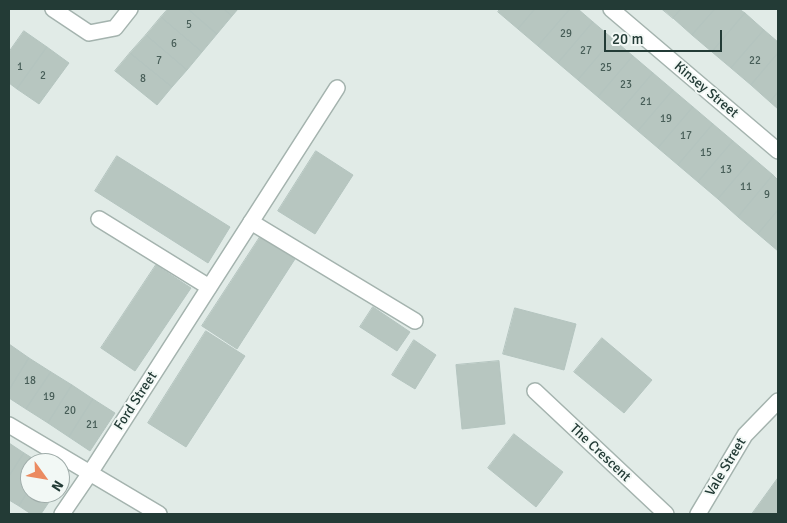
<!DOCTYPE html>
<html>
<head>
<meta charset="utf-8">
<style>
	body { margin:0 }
	#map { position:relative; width:787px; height:523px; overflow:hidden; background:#e1ebe7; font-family:Signika,sans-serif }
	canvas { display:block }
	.frame { position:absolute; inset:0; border:10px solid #233b36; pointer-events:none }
	.north { position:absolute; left:20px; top:453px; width:50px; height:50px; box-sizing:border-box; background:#f2f8f5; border:1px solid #9faca9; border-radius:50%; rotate:122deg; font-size:14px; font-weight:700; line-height:20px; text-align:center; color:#233b36 }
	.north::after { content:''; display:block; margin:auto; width:18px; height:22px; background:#eb8a60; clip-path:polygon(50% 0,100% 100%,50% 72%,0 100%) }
	.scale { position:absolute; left:604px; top:30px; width:118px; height:22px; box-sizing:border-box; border:2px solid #233b36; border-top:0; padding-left:6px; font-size:15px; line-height:18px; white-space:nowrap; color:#233b36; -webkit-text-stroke:4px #f2f8f5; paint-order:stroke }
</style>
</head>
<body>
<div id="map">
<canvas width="787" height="523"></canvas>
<div class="frame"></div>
<div class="north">N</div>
<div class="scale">20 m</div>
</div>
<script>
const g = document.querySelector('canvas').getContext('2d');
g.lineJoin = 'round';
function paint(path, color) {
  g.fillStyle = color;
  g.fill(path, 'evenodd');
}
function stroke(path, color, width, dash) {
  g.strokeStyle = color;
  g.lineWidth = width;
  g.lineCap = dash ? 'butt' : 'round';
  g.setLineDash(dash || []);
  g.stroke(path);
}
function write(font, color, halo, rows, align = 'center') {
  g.font = font + ' Signika,sans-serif';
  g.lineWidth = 4;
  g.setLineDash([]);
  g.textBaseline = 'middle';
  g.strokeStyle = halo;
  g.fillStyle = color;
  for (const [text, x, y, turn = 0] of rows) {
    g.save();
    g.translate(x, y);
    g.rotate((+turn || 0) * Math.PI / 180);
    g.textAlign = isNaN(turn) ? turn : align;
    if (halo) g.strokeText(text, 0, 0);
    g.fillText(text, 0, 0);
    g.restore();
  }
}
const building = new Path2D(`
	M168,9H188L217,34L202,52L161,17Z
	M188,9H224L232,16L217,34Z
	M224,9H238L232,16Z
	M500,9H535L518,29L498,12Z
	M535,9H570L538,46L518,29Z
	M570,9H578L593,22L558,63L538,46Z
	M662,9H681L673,18Z
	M681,9H715L692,35L673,18Z
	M715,9H739L745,13L712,52L692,35Z
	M745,13L764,30L731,68L712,52Z
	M161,17L202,52L187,70L146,35Z
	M593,22L613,39L578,80L558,63Z
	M764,30L778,42V53L751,85L731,68Z
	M24,31L47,47L17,89L9,83V52Z
	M146,35L187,70L172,87L130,53Z
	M613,39L633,56L598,97L578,80Z
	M47,47L69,63L39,104L17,89Z
	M130,53L172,87L157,105L115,71Z
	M778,53V92L770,102L751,85Z
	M633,56L653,73L618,114L598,97Z
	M653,73L673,90L638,131L618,114Z
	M673,90L693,107L658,148L638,131Z
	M778,92V109L770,102Z
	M693,107L713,124L678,165L658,148Z
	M713,124L733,141L698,182L678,165Z
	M733,141L753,158L718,199L698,182Z
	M316,151L353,175L315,234L278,211Z
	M117,156L230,227L208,263L95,191Z
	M753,158L773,175L738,217L718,199Z
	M773,175L778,180V210L758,234L738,217Z
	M778,210V251L758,234Z
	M260,237L295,259L237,349L202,326Z
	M156,265L191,288L135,371L101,348Z
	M373,307L410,332L397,351L360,327Z
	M515,308L576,324L564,370L503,354Z
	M206,331L245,356L186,447L148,423Z
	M602,338L652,380L624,413L574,372Z
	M414,340L436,355L415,389L392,375Z
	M9,344L29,358L9,390Z
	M29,358L51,372L26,409L9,398V390Z
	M499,361L505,424L462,429L456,365Z
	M51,372L72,385L48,423L26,409Z
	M72,385L93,399L69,437L48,423Z
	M93,399L115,413L90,451L69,437Z
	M514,434L563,472L536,507L488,468Z
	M9,443L24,453L9,476Z
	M24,453L40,463H30V488L19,506L9,500V476Z
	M778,478V514H752Z
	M30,488V493H55L41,514H31L19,506Z`);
paint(building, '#b7c6c0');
stroke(building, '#b4c4bf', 1);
const lane = new Path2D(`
	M99,219L209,287
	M251,222L415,321`);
const street = new Path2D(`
	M53,9L89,33L115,28L130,9
	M611,9L778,151
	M535,391L666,514
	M9,425L159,514
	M62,514L90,473L337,88
	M698,514L745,435L778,401`);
stroke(lane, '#a4b3ae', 18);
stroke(street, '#a4b3ae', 18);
stroke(lane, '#fff', 15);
stroke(street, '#fff', 15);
write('11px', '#485e58', null, [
	["5",189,25],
	["29",566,34],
	["6",174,44],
	["27",586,51],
	["7",159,61],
	["22",755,61],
	["1",20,67],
	["25",606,68],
	["2",43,76],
	["8",143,79],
	["23",626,85],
	["21",646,102],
	["19",666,119],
	["17",686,136],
	["15",706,153],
	["13",726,170],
	["11",746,187],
	["9",767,195],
	["18",30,381],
	["19",49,397],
	["20",70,411],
	["21",92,425]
]);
write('14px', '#233b36', '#f2f8f5', [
	["Kinsey Street",706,90,40],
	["Ford Street",136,401,-57],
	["The Crescent",600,453,43],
	["Vale Street",726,467,-59]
]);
</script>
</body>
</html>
